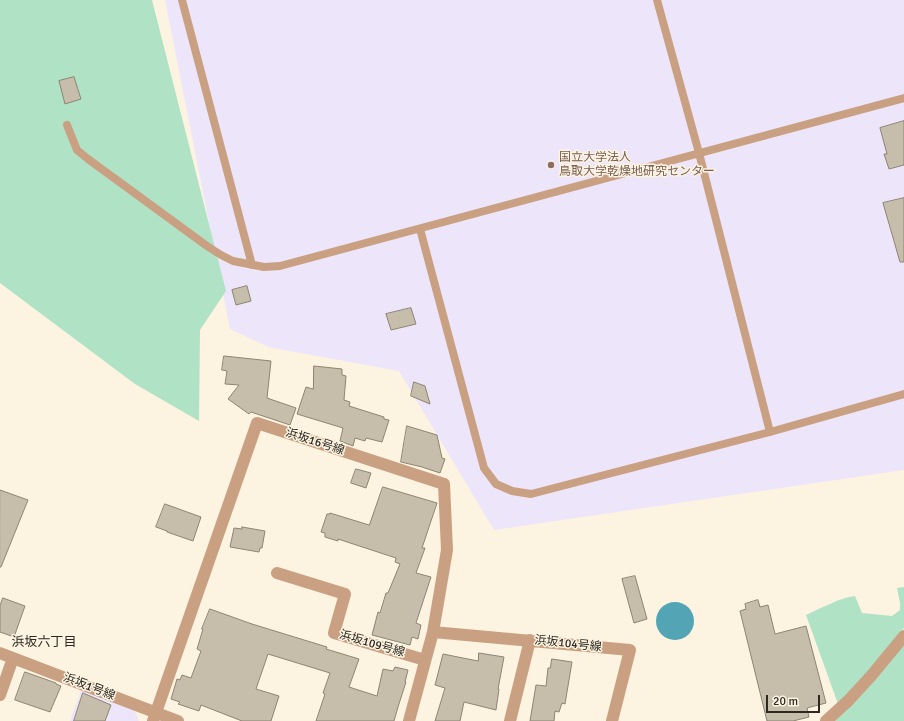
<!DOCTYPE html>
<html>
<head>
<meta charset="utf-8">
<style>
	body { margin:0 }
	#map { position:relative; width:904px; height:721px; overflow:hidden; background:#fcf3e0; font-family:Signika,sans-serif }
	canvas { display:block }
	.scale { position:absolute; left:766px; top:695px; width:54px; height:18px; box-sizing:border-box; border:2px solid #2d2922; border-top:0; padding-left:5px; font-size:12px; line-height:14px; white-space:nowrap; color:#2d2922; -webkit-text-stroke:3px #fcf3e0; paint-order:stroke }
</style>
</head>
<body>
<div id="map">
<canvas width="904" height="721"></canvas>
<div class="scale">20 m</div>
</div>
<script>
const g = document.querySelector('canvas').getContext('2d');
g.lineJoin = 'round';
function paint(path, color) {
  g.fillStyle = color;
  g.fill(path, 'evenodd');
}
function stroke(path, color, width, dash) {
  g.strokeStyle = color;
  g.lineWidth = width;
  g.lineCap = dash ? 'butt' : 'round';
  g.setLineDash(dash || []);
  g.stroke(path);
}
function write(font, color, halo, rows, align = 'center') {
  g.font = font + ' Signika,"Noto Sans JP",sans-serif';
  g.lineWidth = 3;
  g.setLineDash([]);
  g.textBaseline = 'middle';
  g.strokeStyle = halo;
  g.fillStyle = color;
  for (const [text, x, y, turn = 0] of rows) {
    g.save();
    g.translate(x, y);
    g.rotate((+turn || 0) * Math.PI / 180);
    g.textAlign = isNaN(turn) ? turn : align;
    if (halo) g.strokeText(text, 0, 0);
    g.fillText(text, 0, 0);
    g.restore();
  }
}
paint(new Path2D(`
	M165,0H904V470L494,530L399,371L268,347L230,329Z
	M82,688L134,709L139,721H70Z`), '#ede6fb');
paint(new Path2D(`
	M0,0H152L226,291L200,330L199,421L135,384L0,283Z
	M904,587V628L853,689L838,704L806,615C822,608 839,598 855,596L862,613L892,616L900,610V603L897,588Z
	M904,645V721H834Z`), '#b0e2c6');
paint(new Path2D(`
	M656 621a19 19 0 1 1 38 0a19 19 0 1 1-38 0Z`), '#53a4b5');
const building = new Path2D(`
	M74,77L81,99L65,104L59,81Z
	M904,121V165L889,169L884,154H887L880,128Z
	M904,198V262H900L883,203Z
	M247,286L251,301L236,305L232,290Z
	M411,308L416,324L391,330L386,314Z
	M224,356L271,361L267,398L296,408L290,425L251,412L249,414L228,399L239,385L225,384L227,371L222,370Z
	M314,366L342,369V375L346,376L344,400L350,402L349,406L384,417V419L389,420L382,442L366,438L365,441L355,438L353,446L340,441L343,428L297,414L306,387L313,389Z
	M414,382L425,386L430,404L411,396Z
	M407,426L437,435L442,458L445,459L440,473L422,467L401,462Z
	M356,469L371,473L366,488L351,483Z
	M383,487L437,503L422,548H425L416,573L431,577L416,623L421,625L418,639L412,637L410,645L372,635L378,612L380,613L386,593H388L400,564L395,562L396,558L338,539V541L325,537V533L321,532L327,514H330V513L369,525Z
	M0,490L28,500L1,567H0Z
	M165,504L201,517L193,541L167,532V531L156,527Z
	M242,527L265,531L262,548H260L259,552L230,547L234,528L242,529Z
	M635,576L647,619L634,623L622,579Z
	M3,598L25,606L14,637L0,632V606Z
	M758,600L760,607L768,605L775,634L806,626L826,703L807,708L809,717L793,721H767L740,611L746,609L745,604Z
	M210,609L252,624L327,647L326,649L359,659L349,687L377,696L383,669L393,671L395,667L408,670L405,682H406L398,707L394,721H316L325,694L323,693L330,673L268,654L256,689L279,696L271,721H242L201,705L199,711L178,704L180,702L171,699L177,679L180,680L182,675L191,678L201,651L197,649L203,629H202Z
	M479,653L504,657L498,689H499L496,710L464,702L460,721H435L445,688L435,685L443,654L478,661Z
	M552,659L572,662L565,704L562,703L559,712L555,711L554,721H530L536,685L546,686L548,668H550Z
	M25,672L56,683V684L61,686L50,712L15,700Z
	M83,693L111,705L105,721H74Z`);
paint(building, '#c6bdab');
stroke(building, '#8d8473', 1);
stroke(new Path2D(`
	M182,0L252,265
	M657,0L699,153L770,432
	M67,125L77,150L88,159L207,246L221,255L233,261L264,267L280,266L904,98
	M420,229L484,468L496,484L512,491L531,494L770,432L904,394`), '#caa083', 8);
stroke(new Path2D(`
	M277,573L345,594L334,633L425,660
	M433,632L630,650L612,721
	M0,653L178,721
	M0,695L13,658
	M153,721L257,423L444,484L447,550L433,632L409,721
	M510,721L530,640
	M826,721L848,701L871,676L904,636`), '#caa083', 12);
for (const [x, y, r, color] of [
	[551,165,4,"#8d6e63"]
]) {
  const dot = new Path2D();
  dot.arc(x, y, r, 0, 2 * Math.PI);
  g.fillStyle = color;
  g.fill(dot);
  stroke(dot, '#fcf3e0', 1.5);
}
write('12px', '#785e54', '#fcf3e0', [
	["国立大学法人",559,158],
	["鳥取大学乾燥地研究センター",559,172]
], 'left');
write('12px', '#2d2922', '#fcf3e0', [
	["浜坂16号線",315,442,18],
	["浜坂109号線",372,644,16],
	["浜坂104号線",568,644,6],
	["浜坂1号線",89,687,21]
]);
write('13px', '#2d2922', '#fcf3e0', [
	["浜坂六丁目",44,643]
]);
</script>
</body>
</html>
